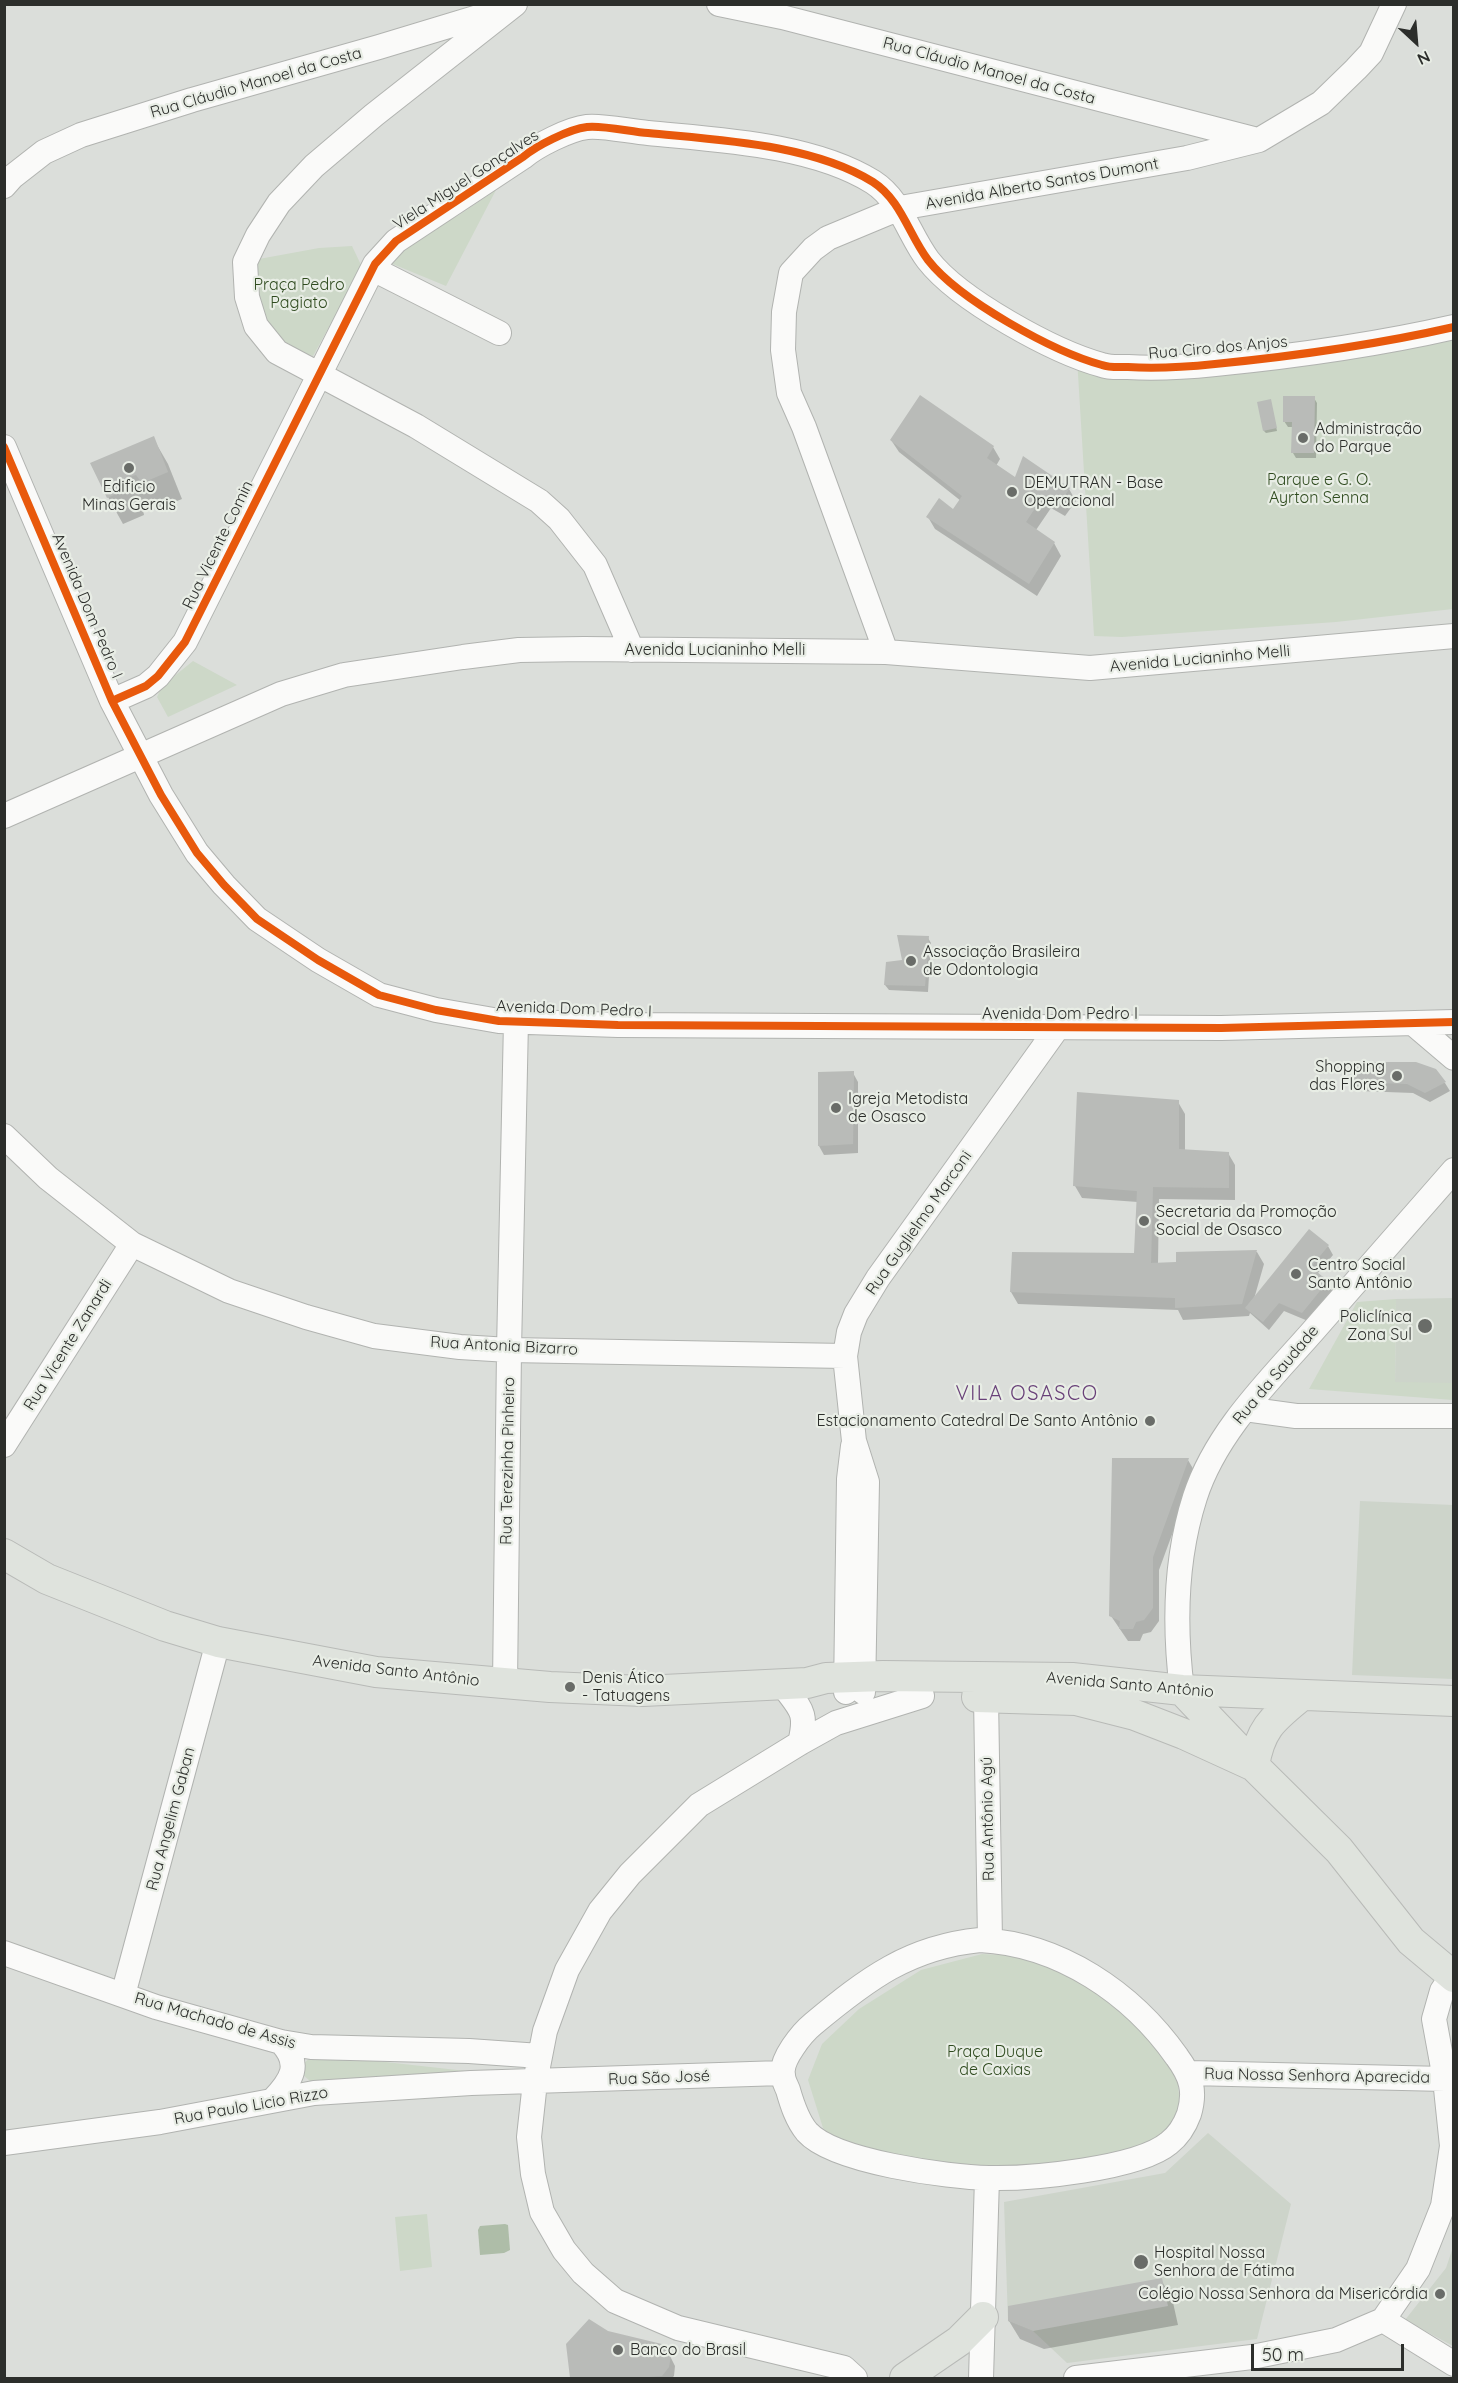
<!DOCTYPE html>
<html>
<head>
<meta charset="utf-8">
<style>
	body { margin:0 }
	#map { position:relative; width:1458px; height:2383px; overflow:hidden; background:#dbdeda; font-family:Quicksand,sans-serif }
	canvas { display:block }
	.frame { position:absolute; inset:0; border:6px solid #2c2e2b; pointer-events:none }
	.north { position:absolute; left:1386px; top:12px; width:60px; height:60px; -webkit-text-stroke:4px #e8ede5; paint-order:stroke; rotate:154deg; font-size:16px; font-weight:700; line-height:24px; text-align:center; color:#2c2e2b }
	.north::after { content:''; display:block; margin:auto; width:21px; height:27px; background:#2c2e2b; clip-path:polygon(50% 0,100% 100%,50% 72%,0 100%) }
	.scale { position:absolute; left:1251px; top:2344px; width:153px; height:27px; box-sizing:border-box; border:3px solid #2c2e2b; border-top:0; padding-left:8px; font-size:18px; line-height:21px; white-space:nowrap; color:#2c2e2b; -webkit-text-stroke:4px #e8ede5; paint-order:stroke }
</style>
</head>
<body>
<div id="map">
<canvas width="1458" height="2383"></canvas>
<div class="frame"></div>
<div class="north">N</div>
<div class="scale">50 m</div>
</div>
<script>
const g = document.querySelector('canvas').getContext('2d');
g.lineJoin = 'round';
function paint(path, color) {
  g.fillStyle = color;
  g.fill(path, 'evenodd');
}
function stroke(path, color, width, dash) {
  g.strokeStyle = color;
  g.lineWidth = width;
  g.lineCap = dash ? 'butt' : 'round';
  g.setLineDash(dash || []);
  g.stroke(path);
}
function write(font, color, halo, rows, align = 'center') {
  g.font = font + ' Quicksand,sans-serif';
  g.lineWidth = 4.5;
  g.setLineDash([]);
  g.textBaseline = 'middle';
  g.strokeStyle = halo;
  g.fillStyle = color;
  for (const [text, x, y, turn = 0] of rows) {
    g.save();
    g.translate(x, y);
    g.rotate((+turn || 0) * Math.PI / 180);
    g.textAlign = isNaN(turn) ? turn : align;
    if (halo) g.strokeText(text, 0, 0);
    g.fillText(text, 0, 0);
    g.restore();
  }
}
paint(new Path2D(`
	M1453,1298V1383H1395L1396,1299Z
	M1360,1501L1453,1505V1679L1352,1675Z
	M1208,2133L1291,2204L1257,2339L1067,2363L1033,2331L1008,2321L1004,2202L1165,2173Z
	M1453,2247V2346L1405,2320L1446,2268Z`), '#cdd4ca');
paint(new Path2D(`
	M496,190L446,286L383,260L412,245L426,233L459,215Z
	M352,246L362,267L313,356L285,346L264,325L248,261L319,248Z
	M1453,338V609L1336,622L1122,637L1094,636L1077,358L1109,371Z
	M193,661L237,685L168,717L157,697L162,686Z
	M1396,1299L1395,1382L1453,1383V1400L1309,1389L1357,1302Z
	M982,1954L1021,1956L1064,1971L1132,2017L1163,2049L1177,2077L1180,2103L1172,2129L1144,2151L1100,2160L954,2170L842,2148L823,2128L808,2080L822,2044L859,2009L921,1970Z
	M314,2054L466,2071L407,2082L317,2087L303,2075L302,2065Z
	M427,2214L432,2267L400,2271L395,2217Z`), '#cdd8c8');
paint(new Path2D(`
	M505,2224L508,2225L510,2250L504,2253L480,2255L478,2230L480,2226Z`), '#aebda8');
paint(new Path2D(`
	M1314,398L1317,403L1316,458H1296L1293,453V427H1288L1284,421Z
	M1271,403L1277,431L1266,433L1264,431Z
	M153,438L168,464L182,499L158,509L152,501L142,504L144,515L123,524L108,497Z
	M891,440L993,447L1000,459L996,466L1016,480L1069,489L1076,501L1065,516L1051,508L1036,530L1054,543L1061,556L1037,596L935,529L928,517L954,511L961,501L899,452Z
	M928,938L931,943L928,992L889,990L885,985L904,961Z
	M853,1073L858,1082V1153L824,1155L819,1146Z
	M1354,1082L1445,1083L1450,1091L1430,1102L1413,1093L1359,1091Z
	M1178,1102L1185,1114V1151L1228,1153L1235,1165V1200L1159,1199L1158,1264H1177L1178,1253L1257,1252L1264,1264L1254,1299L1328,1246L1333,1255L1317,1274L1327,1282L1332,1291L1308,1321L1284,1311L1269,1330L1250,1313L1249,1316L1183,1320L1178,1310L1018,1304L1011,1292L1136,1255L1138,1202L1082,1198L1075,1186Z
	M1188,1460L1195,1472L1159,1570V1621L1151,1632L1143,1634L1140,1641H1128L1111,1616Z
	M1161,2280L1172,2298L1178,2325L1044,2349L1020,2339L1009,2321Z
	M607,2332L670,2356L675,2366L674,2376L672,2378H572L568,2345Z`), '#0003');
paint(new Path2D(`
	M920,395L994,446L987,458L1015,477L1023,456L1070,488L1058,505L1043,496L1026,522L1055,542L1029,584L926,517L939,498L953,509L962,496L890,440Z
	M1283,396H1315L1314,453H1291L1292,422H1283Z
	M1271,399L1277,428L1263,431L1257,402Z
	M154,436L168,472L142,483L136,475L128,477L130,488L107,498L90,463Z
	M897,935L929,936L925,986L884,985L886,962L902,960Z
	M1355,1062H1416L1436,1069L1446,1082L1425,1093L1407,1084L1353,1082Z
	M854,1071L853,1144L818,1146V1072Z
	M1077,1092L1179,1100V1149L1229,1152V1188L1153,1187L1151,1263L1176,1262V1252L1257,1250L1242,1304L1175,1308V1298L1010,1292L1012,1252L1134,1253L1137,1191L1073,1186Z
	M1309,1229L1329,1245L1311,1267L1328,1281L1302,1313L1279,1303L1263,1322L1245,1308Z
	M1112,1458H1189L1153,1557V1608L1144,1620L1136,1622L1133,1629H1119L1120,1621L1109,1616Z
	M1162,2278L1168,2306L1033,2331L1008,2321V2306Z
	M589,2319L608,2331L666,2345L671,2355L669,2367L662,2376L635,2378H570L566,2344Z`), '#b9bbb8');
const minor = new Path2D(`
	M515,4L374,115L314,166L279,203L258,235L245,262L247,297L256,326L277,352L416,426L539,501L559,519L595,565L632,650
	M719,4L782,17L1254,139
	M4,186L12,177L44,152L81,135L192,100L379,47L498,11
	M373,269L499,333
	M4,447L112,701L161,795L197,853L224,885L257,919L318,960L379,995L436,1010L499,1021L618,1025L1221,1028L1454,1022
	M886,652L804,427L789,393L783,350L784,312L791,273L813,249L828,238L900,208L1187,158L1259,140L1321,103L1356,69L1371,53L1394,4
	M112,701L146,686L158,676L185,642L375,264L396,241L523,157C536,146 569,129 587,127C602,125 632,132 648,133C718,140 812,144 873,182C901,200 909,235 928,260C959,300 1054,352 1102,365C1110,368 1120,367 1128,367C1157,369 1186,367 1215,364C1296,356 1375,345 1454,327
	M4,816L281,694L344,675L463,657L519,650L584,649L886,652L1090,668L1454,636
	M1414,1024L1454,1058
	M4,1136L48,1178L132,1244L229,1291L306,1317L374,1336L460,1347L509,1350L845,1356
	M1245,1409L1296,1416H1454
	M4,1445L132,1244
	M505,1684L509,1350L516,1021
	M782,1684C800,1709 808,1711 800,1743
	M1182,1690C1174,1626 1175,1559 1195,1497C1216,1432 1269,1381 1313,1331C1360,1278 1407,1224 1454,1170
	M846,1692L849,1479L853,1446
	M863,1692L867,1482L854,1441L845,1356L849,1332L856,1314L878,1278L1058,1027
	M986,1697L990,1941
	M980,1940C1060,1944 1132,1993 1177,2057C1191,2076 1196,2091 1189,2114C1185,2125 1178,2136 1169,2143C1138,2169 1030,2179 989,2178C948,2177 834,2162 807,2132C797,2120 792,2104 788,2090C786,2085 783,2080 783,2075C780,2060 802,2033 813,2024C867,1979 909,1947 980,1940Z
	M4,1953L156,2007L281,2042L311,2047L469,2051L540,2056
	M123,1995L218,1642
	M1189,2073L1445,2079
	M273,2100C292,2080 302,2064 281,2042
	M4,2143L160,2122L314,2093L471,2083L782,2073
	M1383,2320L1454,2364
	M855,2378L844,2368L678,2328L615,2301L583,2273L564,2250L542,2212L533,2174L529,2137L535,2082L545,2031L567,1970L600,1911L630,1874L699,1805L800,1743L836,1723L922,1696
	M981,2378L987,2178
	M1076,2378L1252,2357L1336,2340L1383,2320L1418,2269L1443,2206L1452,2146L1445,2079L1434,2019L1442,1991L1452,1976L1454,1977`);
const major = new Path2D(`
	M4,1554L47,1579L165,1626L218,1642L376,1672L550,1687L643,1691L807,1683L826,1678L883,1676L1072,1678L1182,1690L1454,1701
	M1182,1690L1242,1753
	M977,1697L1076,1700L1135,1715L1184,1734L1254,1766L1339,1850L1411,1941L1454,1977
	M1254,1766C1260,1728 1273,1719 1301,1696
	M905,2378L959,2341L983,2317`);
stroke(minor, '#b1b3b0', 26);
stroke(major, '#b8bab7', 32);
stroke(minor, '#fafaf9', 24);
stroke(major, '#dfe3dd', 30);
stroke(new Path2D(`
	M4,447L112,701L161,795L197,853L224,885L257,919L318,960L379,995L436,1010L499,1021L618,1025L1221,1028L1454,1022
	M112,701L146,686L158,676L185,642L375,264L396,241L523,157C536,146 569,129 587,127C602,125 632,132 648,133C718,140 812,144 873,182C901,200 909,235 928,260C959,300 1054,352 1102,365C1110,368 1120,367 1128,367C1157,369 1186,367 1215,364C1296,356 1375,345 1454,327`), '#e8590c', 8);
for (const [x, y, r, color] of [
	[1303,438,6,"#696c68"],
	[129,468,6,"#696c68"],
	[1012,492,6,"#696c68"],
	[911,961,6,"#696c68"],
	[1397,1076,6,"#696c68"],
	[836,1108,6,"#696c68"],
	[1144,1221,6,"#696c68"],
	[1296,1274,6,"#696c68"],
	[1425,1326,8,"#696c68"],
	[1150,1421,6,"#696c68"],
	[570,1687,6,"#696c68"],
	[1141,2262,8,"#696c68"],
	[1440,2294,6,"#696c68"],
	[618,2350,6,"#696c68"]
]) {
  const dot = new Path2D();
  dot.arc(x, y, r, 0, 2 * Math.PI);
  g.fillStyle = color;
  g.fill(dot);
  stroke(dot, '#e8ede5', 2);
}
write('16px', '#2c2e2b', '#e8ede5', [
	["Rua Cláudio Manoel da Costa",989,71,15],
	["Rua Cláudio Manoel da Costa",256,83,-16],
	["Viela Miguel Gonçalves",466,180,-33],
	["Avenida Alberto Santos Dumont",1042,184,-10],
	["Rua Ciro dos Anjos",1218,348,-5],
	["Rua Vicente Comin",218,545,-64],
	["Avenida Dom Pedro I",87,606,67],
	["Avenida Lucianinho Melli",715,650],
	["Avenida Lucianinho Melli",1200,659,-5],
	["Avenida Dom Pedro I",574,1009,2],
	["Avenida Dom Pedro I",1060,1014],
	["Rua Guglielmo Marconi",919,1223,-55],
	["Rua Vicente Zanardi",68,1345,-58],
	["Rua Antonia Bizarro",504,1346,3],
	["Rua da Saudade",1276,1375,-50],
	["Rua Terezinha Pinheiro",508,1461,-89],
	["Avenida Santo Antônio",396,1671,7],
	["Avenida Santo Antônio",1130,1685,5],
	["Rua Angelim Gaban",171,1819,-75],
	["Rua Antônio Agú",988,1819,-91],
	["Rua Machado de Assis",215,2021,16],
	["Rua Nossa Senhora Aparecida",1317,2076,1],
	["Rua São José",659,2078,-2],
	["Rua Paulo Licio Rizzo",251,2106,-10]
]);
write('16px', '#2f4b1f', '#e8ede5', [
	["Praça Pedro",299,285],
	["Pagiato",299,303],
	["Parque e G. O.",1319,480],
	["Ayrton Senna",1319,498],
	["Praça Duque",995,2052],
	["de Caxias",995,2070]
]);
write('16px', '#2c2e2b', '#e8ede5', [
	["Administração",1315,429],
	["do Parque",1315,447],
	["DEMUTRAN - Base",1024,483],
	["Operacional",1024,501],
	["Edificio",129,487,"center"],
	["Minas Gerais",129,505,"center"],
	["Associação Brasileira",923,952],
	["de Odontologia",923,970],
	["Shopping",1385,1067,"right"],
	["das Flores",1385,1085,"right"],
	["Igreja Metodista",848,1099],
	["de Osasco",848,1117],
	["Secretaria da Promoção",1156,1212],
	["Social de Osasco",1156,1230],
	["Centro Social",1308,1265],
	["Santo Antônio",1308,1283],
	["Policlínica",1412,1317,"right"],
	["Zona Sul",1412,1335,"right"],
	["Estacionamento Catedral De Santo Antônio",1138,1421,"right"],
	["Denis Ático",582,1678],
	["- Tatuagens",582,1696],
	["Hospital Nossa",1154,2253],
	["Senhora de Fátima",1154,2271],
	["Colégio Nossa Senhora da Misericórdia",1428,2294,"right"],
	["Banco do Brasil",630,2350]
], 'left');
g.letterSpacing = '1.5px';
write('20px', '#694179', '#e8ede5', [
	["VILA OSASCO",1027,1394]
]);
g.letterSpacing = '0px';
</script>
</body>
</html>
